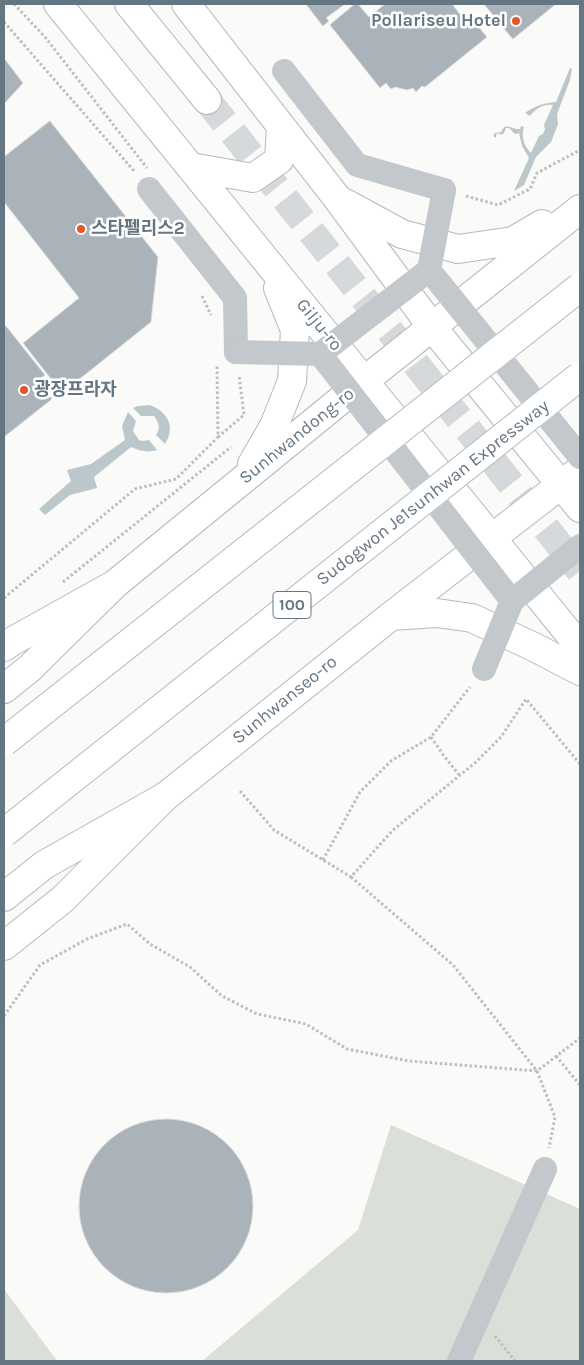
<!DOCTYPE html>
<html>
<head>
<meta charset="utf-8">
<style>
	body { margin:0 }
	#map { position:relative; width:584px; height:1365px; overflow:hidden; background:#fafaf8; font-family:Karla,sans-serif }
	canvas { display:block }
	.frame { position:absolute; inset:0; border:5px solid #657683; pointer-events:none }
</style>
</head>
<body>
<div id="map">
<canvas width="584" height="1365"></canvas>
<div class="frame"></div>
</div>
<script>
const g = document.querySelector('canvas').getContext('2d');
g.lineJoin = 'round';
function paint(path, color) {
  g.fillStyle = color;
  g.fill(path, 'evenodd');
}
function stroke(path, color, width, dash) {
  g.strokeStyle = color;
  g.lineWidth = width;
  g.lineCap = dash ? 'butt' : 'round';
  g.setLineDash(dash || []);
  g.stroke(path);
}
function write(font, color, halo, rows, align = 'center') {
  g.font = font + ' Karla,"Noto Sans KR",sans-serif';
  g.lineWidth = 5;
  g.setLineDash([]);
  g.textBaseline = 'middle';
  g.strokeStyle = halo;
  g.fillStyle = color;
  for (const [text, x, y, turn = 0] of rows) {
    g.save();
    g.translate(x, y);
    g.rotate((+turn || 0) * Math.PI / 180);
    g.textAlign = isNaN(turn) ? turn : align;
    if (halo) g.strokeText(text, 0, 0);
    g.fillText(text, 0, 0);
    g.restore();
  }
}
paint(new Path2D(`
	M391,1125L580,1209V1361H202L358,1230Z
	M4,1289L57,1361H4Z`), '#dadfd7');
paint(new Path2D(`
	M570,68L572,69L570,80L557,114L558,124L551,142L536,157L524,185L514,191L529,158L522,146L519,133L515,134L509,128H506L504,133L501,135L498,133L496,135V138L493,136L495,133L501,132L504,127C510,125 514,130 520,129L521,126L524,127C521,137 524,146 531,153L539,136L543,134L545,129L544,125L553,105C542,104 536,109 530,116L525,113C535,106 543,103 556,102Z
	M150,405C168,412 176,427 165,444L156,435C161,428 159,423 154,416H141L133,408L138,406Z
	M128,412L136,421L133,431L139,440L143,441L149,440L157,450C147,453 140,451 131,447L94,477L97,488L70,495L45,515L39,509L71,481L67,470L91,464L125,440L122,426Z`), '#bbc7cb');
const building = new Path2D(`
	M306,4H345L326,18L329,21L323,26Z
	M355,4H358L369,17L385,4H452L462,17L467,13L487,37L425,87L422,86L416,92L413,88L407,90L395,87L391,89L386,83L380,88L330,25Z
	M484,4H556L513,39Z
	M4,58L23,83L4,104Z
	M50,121L158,257L151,322L62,393L23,343L79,298L4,202V157Z
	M4,326H6L45,375L37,381L52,399L4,437Z
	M79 1206a87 87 0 1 1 174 0a87 87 0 1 1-174 0Z`);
paint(building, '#aab3b9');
stroke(building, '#dcdcda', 1);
stroke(new Path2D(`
	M207,100L580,571`), '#d5d9db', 28, [28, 14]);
const secondary = new Path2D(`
	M58,4L580,647
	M129,4L207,100
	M186,4L337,198L432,327L580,508
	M191,167L253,178L279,160L281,126
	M345,203L402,234L458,249L513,241L542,224
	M252,464L274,426L292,381L295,330L278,288
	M391,616L437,613L472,618L534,647L580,671
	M4,647L11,642L115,584L364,381L580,209
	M4,946L63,899L166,796L391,616L580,470`);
const highway = new Path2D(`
	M4,689L30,668L115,584
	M4,897L44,865L166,796`);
stroke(secondary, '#b3babf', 30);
stroke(highway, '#b4b9bd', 30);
stroke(new Path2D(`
	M14,4L45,37L147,168
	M4,22L135,172
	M466,196L498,205L530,189L537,173L580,150
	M202,296L211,315
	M218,437L244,415L239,375
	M63,582L231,447
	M4,598L135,489L176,479L218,437L217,365
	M431,737L444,756L460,776
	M240,791L274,830L351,877L392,831L476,762L501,737L526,699L580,764
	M323,860L360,792L391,761L431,737L470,687
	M351,877L453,965L537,1071L555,1117L549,1148
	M4,1016L40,965L87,939L127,924L150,944L190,967L222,996L257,1014L306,1024L347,1049L409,1061L537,1071L580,1038
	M556,1056L580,1085
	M495,1336L515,1361`), '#bbbfc2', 3, [2.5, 2.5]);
stroke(new Path2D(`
	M284,71L357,165L444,190
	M149,189L235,298L236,352
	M459,1361L545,1169`), '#c3c8cc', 24);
stroke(secondary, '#fff', 28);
stroke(highway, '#fff', 28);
const highwayBridge = new Path2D(`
	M4,742L580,287
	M4,833L580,376`);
stroke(highwayBridge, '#b4b9bd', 30, []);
stroke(new Path2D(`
	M444,190L429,270L580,457
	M236,352L320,354L512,601
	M320,354L429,270
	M484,669L512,601L580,546`), '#c3c8cc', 24);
stroke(highwayBridge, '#fff', 28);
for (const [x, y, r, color] of [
	[516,21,5,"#e4572e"],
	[81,229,5,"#e4572e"],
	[24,390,5,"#e4572e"]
]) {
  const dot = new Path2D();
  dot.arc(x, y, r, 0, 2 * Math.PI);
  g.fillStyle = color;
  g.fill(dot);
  stroke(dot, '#fff', 2);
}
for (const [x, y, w] of [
	[292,605,38]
]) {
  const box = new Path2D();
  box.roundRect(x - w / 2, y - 13.5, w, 27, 4);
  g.fillStyle = '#fff';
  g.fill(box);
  stroke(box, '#657683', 1);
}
write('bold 16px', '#657683', null, [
	["100",292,605]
]);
write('bold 18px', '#657683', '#fff', [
	["Pollariseu Hotel",506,21,"right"],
	["스타펠리스2",91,229],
	["광장프라자",34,390]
], 'left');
write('18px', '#657683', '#fff', [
	["Gilju-ro",319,325,51],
	["Sunhwandong-ro",297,436,-39],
	["Sudogwon Je1sunhwan Expressway",433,493,-38],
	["Sunhwanseo-ro",285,700,-39]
]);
</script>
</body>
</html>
